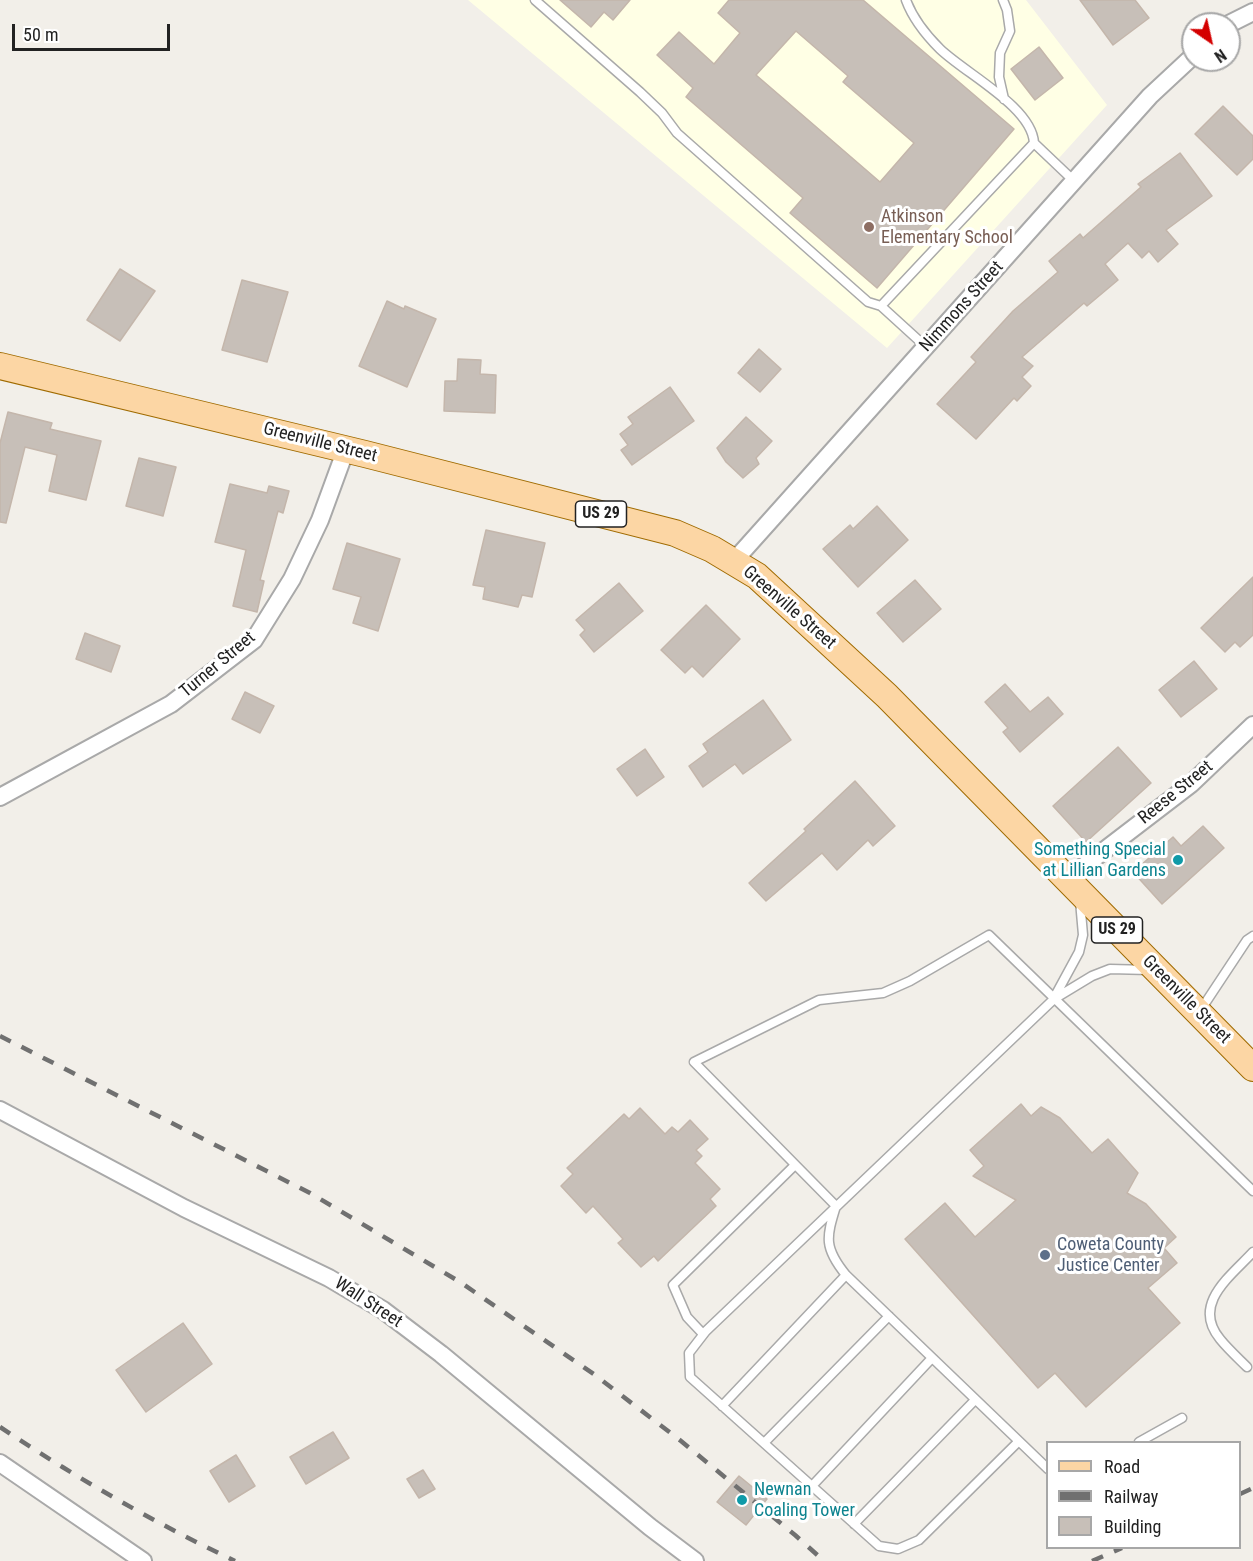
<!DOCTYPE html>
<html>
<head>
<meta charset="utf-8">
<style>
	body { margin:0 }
	#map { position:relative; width:1253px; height:1561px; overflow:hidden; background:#f2efe9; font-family:"Roboto Condensed",sans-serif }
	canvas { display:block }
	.legend { position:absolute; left:1046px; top:1441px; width:195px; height:108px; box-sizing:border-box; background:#fff; border:2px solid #a7a7a7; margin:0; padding:8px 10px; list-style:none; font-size:18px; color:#222 }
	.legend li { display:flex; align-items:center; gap:12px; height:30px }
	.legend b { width:30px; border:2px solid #a7a7a7 }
	.north { position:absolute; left:1181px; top:12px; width:60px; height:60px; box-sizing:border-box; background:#fff; border:2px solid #a7a7a7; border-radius:50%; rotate:146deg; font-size:16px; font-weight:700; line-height:24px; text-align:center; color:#222 }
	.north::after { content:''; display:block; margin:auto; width:21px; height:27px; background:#d40000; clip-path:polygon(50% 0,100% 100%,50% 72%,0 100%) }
	.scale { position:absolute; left:12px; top:24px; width:158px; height:27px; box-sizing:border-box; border:3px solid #222; border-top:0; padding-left:8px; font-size:18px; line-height:21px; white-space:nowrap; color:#222; -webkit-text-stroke:4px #fff; paint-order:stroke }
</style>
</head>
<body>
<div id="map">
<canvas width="1253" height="1561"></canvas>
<ul class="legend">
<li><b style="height:8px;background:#fcd6a4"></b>Road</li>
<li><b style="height:8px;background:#707070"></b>Railway</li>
<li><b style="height:16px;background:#c7bfb8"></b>Building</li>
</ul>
<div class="north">N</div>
<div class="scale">50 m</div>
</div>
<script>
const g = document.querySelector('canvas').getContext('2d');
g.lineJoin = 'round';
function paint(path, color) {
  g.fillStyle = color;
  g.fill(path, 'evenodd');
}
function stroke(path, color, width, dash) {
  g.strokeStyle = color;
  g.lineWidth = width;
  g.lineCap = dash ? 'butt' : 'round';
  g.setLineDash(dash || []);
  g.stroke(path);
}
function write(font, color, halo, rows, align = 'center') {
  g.font = font + ' "Roboto Condensed",sans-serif';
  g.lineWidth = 6;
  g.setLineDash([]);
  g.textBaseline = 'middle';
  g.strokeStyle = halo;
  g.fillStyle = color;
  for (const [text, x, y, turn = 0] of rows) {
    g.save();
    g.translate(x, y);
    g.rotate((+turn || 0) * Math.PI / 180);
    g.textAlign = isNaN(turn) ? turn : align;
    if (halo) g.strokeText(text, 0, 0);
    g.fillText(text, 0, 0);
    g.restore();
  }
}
paint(new Path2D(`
	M468,0H1026L1107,105L887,348Z`), '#ffffe5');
const building = new Path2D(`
	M560,0H630L613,20L604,12L591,27Z
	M729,0H863L1014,129L877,288L790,213L803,198L686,97L693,88L657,55L679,32L714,64L740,33L718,13ZM796,31L848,76L843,82L914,143L880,182L756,75Z
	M1080,0H1135L1149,18L1113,45Z
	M1039,47L1063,78L1035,100L1011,69Z
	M1223,106L1253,136V159L1237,175L1195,134Z
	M1180,153L1212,196L1166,230L1178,244L1158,262L1149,251L1142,258L1128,243L1105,264L1118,280L1087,306L1084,303L1022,357L1033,366L1022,377L1031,386L1017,401L1014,398L976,439L937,404L976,362L971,357L1013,311L1058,272L1049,261L1080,234L1083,238L1141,187L1138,184Z
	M120,269L155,291L120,341L87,320Z
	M242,280L288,292L267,362L222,350Z
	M387,301L404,309L405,306L436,319L407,387L359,366Z
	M759,349L781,369L760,392L738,373Z
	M458,359L481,360L480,374L496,375L495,413L444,411L445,381H457Z
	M670,387L694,421L632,465L621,450L628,445L620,434L633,424L628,417Z
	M8,412L52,423L50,429L101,441L86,500L49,491L57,455L25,447L6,523L0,522V443Z
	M746,417L772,441L756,458L759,464L743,478L726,462L717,448Z
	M139,458L176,467L163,516L126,506Z
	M230,484L267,493L269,486L289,491L283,513L278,511L260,580L264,581L257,612L233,606L246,550L215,542Z
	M877,506L908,540L858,587L823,549L850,525L853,529Z
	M486,530L545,543L532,597L522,595L518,607L483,599L485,587L473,585Z
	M347,543L400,559L378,631L353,623L361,597L333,589Z
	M1253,577V635L1240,647L1235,642L1225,652L1201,628Z
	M915,580L941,609L903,642L877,613Z
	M619,583L643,611L594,652L580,635L585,630L576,620Z
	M706,605L740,639L703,677L692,666L685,673L661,650Z
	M85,633L120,646L111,672L76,659Z
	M1194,661L1217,689L1181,717L1159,690Z
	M1005,684L1030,712L1048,697L1063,714L1020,752L1003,732L1008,728L985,702Z
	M245,692L274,706L260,733L232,719Z
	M763,700L791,740L743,774L735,764L703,787L689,766L708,752L703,744Z
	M1118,747L1151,783L1086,842L1053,806Z
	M645,749L664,777L637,796L617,769Z
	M855,781L895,826L873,846L868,840L837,870L822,853L766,901L749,883L806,831L804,829Z
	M1203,826L1224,848L1162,904L1133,872L1173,837L1181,846Z
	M1021,1104L1031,1116L1041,1107L1060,1118L1092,1153L1108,1139L1138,1173L1127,1193L1146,1204L1176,1237L1164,1248L1177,1263L1148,1288L1180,1323L1086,1407L1055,1373L1038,1388L905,1239L945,1203L975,1237L1016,1200L973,1176L984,1166L970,1150Z
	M640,1108L665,1134L672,1127L678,1132L690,1120L708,1139L696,1150L702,1156L695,1163L720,1189L710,1199L716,1206L658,1261L654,1256L641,1267L618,1243L623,1239L593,1206L586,1213L561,1186L573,1174L567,1168L624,1114L629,1119Z
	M183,1323L212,1364L146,1412L116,1370Z
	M333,1432L349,1458L306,1484L290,1457Z
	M236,1455L255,1486L229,1502L210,1471Z
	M423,1470L435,1489L419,1498L407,1479Z
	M739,1476L767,1499L746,1525L717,1502Z`);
paint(building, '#c7bfb8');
stroke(building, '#c4b6ab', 1.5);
const service = new Path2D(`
	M535,0L640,92L662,113L677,133L868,302L881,306L926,347
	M1003,0L1007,10L1010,31L1000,53L999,77L1004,99
	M1034,143L1074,181
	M881,306L1034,143C1032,107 966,74 940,49C926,35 913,19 906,0
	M1054,998L1079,952L1083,935L1080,901
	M1200,1011L1247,940L1253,936
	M703,1334L687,1317L673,1285L795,1165
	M1247,1367C1238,1358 1228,1349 1220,1339C1191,1304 1231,1276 1253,1252
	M722,1406L846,1275
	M1019,1441L919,1540L898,1549L879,1546L690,1377L689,1353L706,1331L1054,999L1092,976L1110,969L1149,970
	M1139,1442L1182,1418
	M764,1443L889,1316
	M1048,1469L846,1275C824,1248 826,1238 836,1206L694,1062L819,1000L883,993L910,981L989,935L1253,1191
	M812,1486L932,1358
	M854,1524L975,1400`);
const minor = new Path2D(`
	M1229,24L1253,12
	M734,561L1150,96L1193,56
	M0,797L171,704L254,640L292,579L320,520L346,449
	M1067,879L1191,784L1253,725
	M0,1110L184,1208L329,1278L383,1310L441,1354L650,1527L695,1561
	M0,1463L143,1561`);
const primary = new Path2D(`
	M0,366L365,454L675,533L712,549L757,576L887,696L1253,1068`);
stroke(service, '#a9a9a9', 11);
stroke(minor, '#a9a9a9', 20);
stroke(primary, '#a06b00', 28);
stroke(service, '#fff', 8);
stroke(minor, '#fff', 16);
stroke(primary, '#fcd6a4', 26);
stroke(new Path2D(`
	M0,1036L310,1193L460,1282L595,1375L681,1441L795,1535L824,1561
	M0,1427C75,1477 153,1522 235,1561
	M1240,1494L1253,1488
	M1092,1561L1122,1548`), '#707070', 4.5, [12, 12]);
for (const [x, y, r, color] of [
	[869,227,6,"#8d6e63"],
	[1178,860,6,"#0f9aa8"],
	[1045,1255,6,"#5c6f8a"],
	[742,1500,6,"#0f9aa8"]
]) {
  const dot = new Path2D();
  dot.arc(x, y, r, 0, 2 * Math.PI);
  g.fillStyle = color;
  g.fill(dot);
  stroke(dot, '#fff', 2);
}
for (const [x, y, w] of [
	[601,514,51],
	[1117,930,51]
]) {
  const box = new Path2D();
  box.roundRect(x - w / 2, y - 13, w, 26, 4.5);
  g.fillStyle = '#fff';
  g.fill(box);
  stroke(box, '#222', 1.5);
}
write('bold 16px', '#222', null, [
	["US 29",601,514],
	["US 29",1117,930]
]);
write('18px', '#785e54', '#fff', [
	["Atkinson",881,217],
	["Elementary School",881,238]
], 'left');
write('18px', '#222', '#fff', [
	["Nimmons Street",962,307,-48],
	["Greenville Street",320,443,14],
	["Greenville Street",789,608,41],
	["Turner Street",218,665,-40],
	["Reese Street",1176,793,-39],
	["Greenville Street",1186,1000,45],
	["Wall Street",368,1303,33]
]);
write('18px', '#0d838f', '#fff', [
	["Something Special",1166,850],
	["at Lillian Gardens",1166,871],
	["Newnan",754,1490,"left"],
	["Coaling Tower",754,1511,"left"]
], 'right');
write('18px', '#4e5e75', '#fff', [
	["Coweta County",1057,1245],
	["Justice Center",1057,1266]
], 'left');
</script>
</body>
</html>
